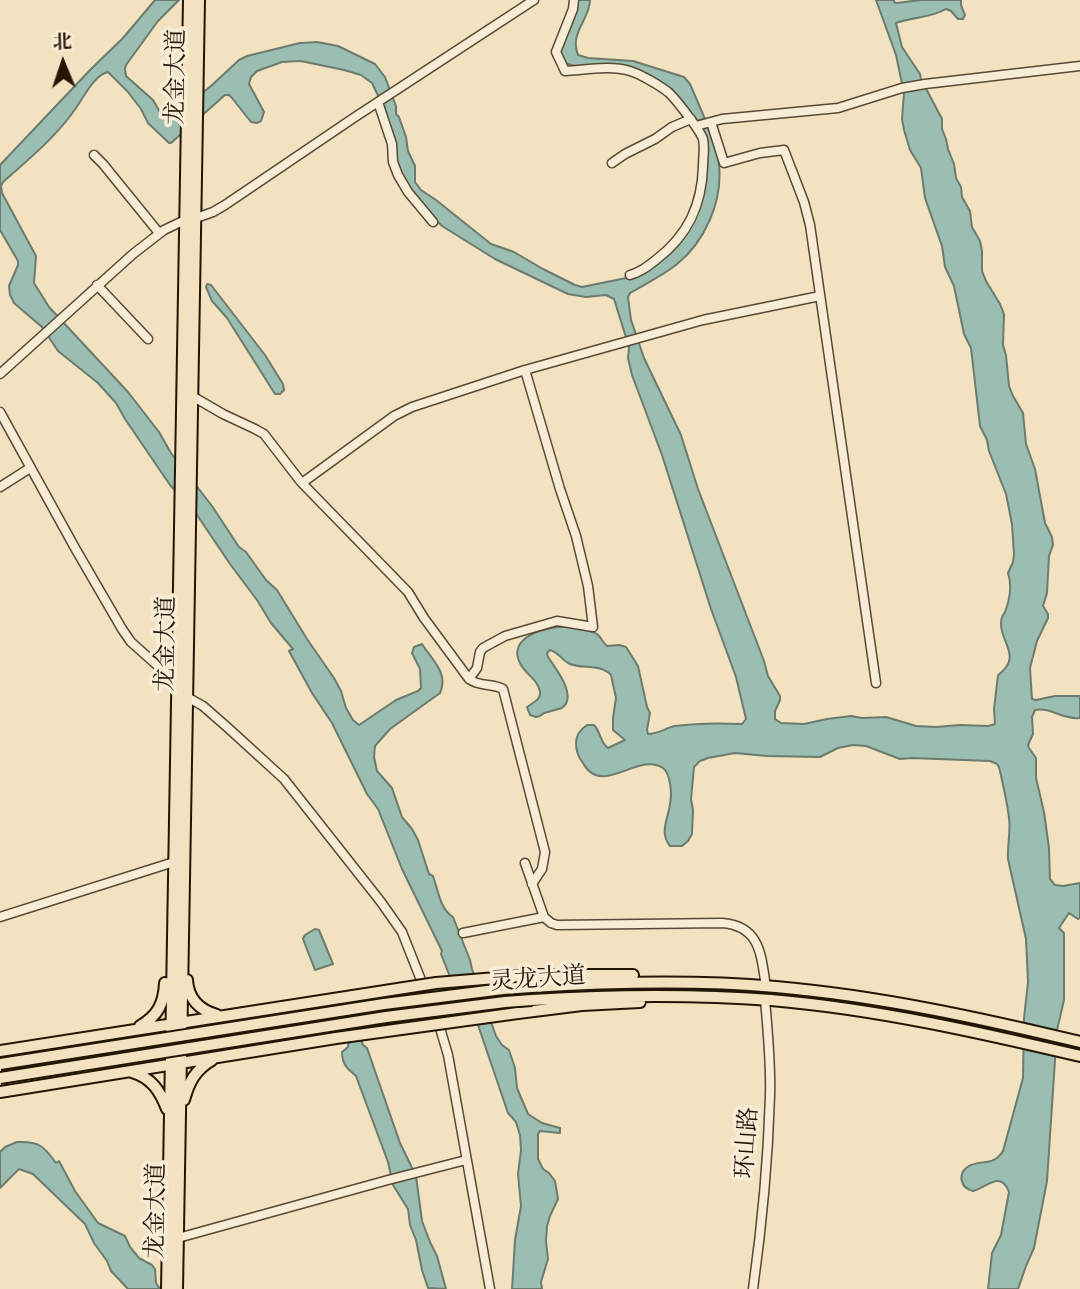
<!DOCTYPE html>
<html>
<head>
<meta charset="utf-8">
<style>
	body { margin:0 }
	#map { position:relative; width:1080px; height:1289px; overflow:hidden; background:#f3e2c0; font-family:Alegreya,"Noto Serif SC",serif }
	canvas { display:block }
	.north { position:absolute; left:28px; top:28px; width:70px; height:70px; -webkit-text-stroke:5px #f7ecd6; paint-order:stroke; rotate:358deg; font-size:19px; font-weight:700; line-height:28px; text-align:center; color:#241606 }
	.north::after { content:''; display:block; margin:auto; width:24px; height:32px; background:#241606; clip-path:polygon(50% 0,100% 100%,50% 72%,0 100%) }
</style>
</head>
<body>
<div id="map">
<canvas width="1080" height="1289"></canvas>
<div class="north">北</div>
</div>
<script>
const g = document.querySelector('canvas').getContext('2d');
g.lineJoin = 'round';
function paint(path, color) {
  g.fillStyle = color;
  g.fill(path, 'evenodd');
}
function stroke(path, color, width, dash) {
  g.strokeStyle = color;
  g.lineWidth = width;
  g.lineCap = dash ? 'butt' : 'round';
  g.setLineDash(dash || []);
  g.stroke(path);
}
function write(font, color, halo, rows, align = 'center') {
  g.font = font + ' Alegreya,"Noto Serif SC",serif';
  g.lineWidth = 7;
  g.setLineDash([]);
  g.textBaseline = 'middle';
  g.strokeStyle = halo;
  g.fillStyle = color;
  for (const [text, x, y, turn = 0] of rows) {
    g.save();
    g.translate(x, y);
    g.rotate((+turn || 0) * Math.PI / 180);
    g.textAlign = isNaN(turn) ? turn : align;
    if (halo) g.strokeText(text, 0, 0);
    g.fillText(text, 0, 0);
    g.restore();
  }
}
const water = new Path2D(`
	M155,0H179L158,21L126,65L125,69L126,76L153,100L160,112L166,114L177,113L211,86L239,60L247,56L300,43L317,42L338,46L375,64L385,77L396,106V114L399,117L406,137L408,151L415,166V182L421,190L436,200L491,244L514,252L543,269L575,285L582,287L636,276L668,254L698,206L701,129L710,127C713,139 717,151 719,164C723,201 705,242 676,265C662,276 645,284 630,293L628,297L631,320L644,358L681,435L698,489L764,661L768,676L780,696V700L775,711V719L781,723L804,724L827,719L851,716L862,718L886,717L916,726L936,727L960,725L988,726L995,724L994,709L998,675C1023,657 1000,642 1001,623C1001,616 1002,618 1005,612C1010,599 1012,585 1008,573L1013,562L1014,554L1012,524L1006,494L989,451L987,440L980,426L971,348L964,334L954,286L945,267L942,246L925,198L921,168L910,150L904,130L902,119L904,93L896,55L876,0H894V2L896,3L921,0H961V5L965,15L963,19H958L951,11L946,9C931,18 912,17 896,23L902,47L920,74L921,79L942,119V129L946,139L948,149L954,164L956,178L961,187L962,197L970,211L972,227L980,241L982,251V271L986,281L1000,304L1004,314L1003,345L1006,355L1009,386L1013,396L1023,413L1026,444L1035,469L1045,523L1052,537L1053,545L1049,556L1047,593L1043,606L1048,614V618L1037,641L1030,668L1032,699L1036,700L1055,696H1080V718C1062,720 1052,707 1035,710L1032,717L1033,734L1028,745L1029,748L1036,758V778L1044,812L1049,848L1050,879L1055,885L1063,886L1080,883V918L1078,919L1069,913L1059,928L1064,933V1000L1057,1030L1047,1181L1034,1248L1026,1266L1018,1289H988L992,1253L1001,1235L1009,1192C1001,1170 987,1187 973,1191C960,1188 957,1173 969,1166C982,1159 993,1167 1003,1151L1023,1078L1024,1018L1028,982L1026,939L1008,859C1007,845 1011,832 1009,818C1007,801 1003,784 999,767L997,764L990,761L912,758L900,759L866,746L853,745L838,748L820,757L767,756L735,753L708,758L700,761L694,767L691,799L693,810L692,834L688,841L682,846H670C659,833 668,819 670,804C672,795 671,774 663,768C638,751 602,798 583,763C579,758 576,750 576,743C576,735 581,729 587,725H594C601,732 600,743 608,748L625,740L613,730V718L616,698L611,675C600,663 581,670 568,663C561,659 558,652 550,650L547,653L548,657C556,669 578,696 562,708L544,713L540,716L536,717L530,715L527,707C532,703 541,700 540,692C539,681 526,674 521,665C504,636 550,625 570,627C577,628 591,630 597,634C601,637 603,643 607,646L619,645L626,647L638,666L647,707L650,713L647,730L648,734C658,734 666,728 675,726C697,723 720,723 742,724L746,719L736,677L711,609L662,455L632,375L628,358L629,347L614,299L606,295L586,297L568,294L495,259L442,226L421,205L403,182L382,104L372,83L361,75L344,70L301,61L282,62L257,71L251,77L249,84L264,112L261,121L257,123L251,122L232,98L229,95H225L171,143H169L148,123L141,109L128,92L108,72C94,75 84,97 76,108C57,136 28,160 3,182L1,186L2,193L36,256L34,283L49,307L128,392L159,432L171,453L212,506L239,547L246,552L266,580L277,590L307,639L334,678L341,691L346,708L353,720L359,725L396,700L418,691L421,688L420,669L412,653L414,647L422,644C432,660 449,673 440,693L390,729L375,746L374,757L377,771L392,788L402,817L412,829L418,840L429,874L433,876C438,890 440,909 453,917L470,960L472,969L496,1036L502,1045L509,1050L515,1068L517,1088L528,1114L542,1123L560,1128V1133L540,1131L538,1134V1159L543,1169L549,1173L555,1181L558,1199L550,1216L547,1226L546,1241L548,1259L541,1282L542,1289H512L515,1240L521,1206L518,1174L521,1150L520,1135L516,1122L508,1113L478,1025L452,982L441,954L442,951L402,869L378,809L367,794L332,723L312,693L289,651L293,649L271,623L257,600L230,564L197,515L170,485L125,419L116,403L98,383L58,351L42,327L14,303L10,295L9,286L18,265V261L0,230V165L91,69L123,38Z
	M577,0H590C590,19 569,33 578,55L588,58L633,61L684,77L690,84L705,119L697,121L668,89L632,70L574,66L565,63L561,55V48L578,3Z
	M207,284L211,285L265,355L283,384L284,390L280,394H275L227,318L212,301L206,287Z
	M315,929L319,930L333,964L315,970L303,939L305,935Z
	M360,1038L363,1045L367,1048L400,1143L416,1176L422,1221L430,1242L437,1256L446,1289L428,1288L422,1270L416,1240L410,1225L408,1209L393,1185L388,1162L356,1076C348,1069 342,1065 342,1052L348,1047L349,1040Z
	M17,1142C39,1141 44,1146 56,1163L59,1161L75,1191L98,1223L125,1236L130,1247L139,1258L152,1265L155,1269L156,1283L160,1289H128L111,1271L107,1261L94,1243L85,1224L33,1174L19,1169L0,1188V1152L5,1147Z`);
paint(water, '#9bbeb2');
stroke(water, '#6b7b6d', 2);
const minor = new Path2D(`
	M574,0L573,9L556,52L565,71C585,70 610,65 630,71C640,74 659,85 668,92C675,98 700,130 703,139C705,148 703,157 703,166C702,205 688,235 657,259C648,266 641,272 630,275
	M378,102L392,144L393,162L398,175L408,192L433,222
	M711,122L724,163L760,153L784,150L804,202L810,225L876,683
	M696,126L722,119L838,108L902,88L925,84L1080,66
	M94,155L103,164L159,233
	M612,163L625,154L655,139L672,127L691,119
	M196,218L213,212L225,205L355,117L534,0
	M97,285L148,339
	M0,374L133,254L164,230L185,220
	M192,396L223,414L255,429L264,434L301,482L408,592L424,618L469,679C479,687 493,683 503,689L545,852L542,869L532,884
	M0,412L75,548L122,629L131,642L177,683
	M302,483L394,416L412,407L525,370L703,320L820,296
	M0,487L30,468
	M469,679L477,668L480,652L483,648L505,636L557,621L593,627L588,586L576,536L560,489L525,370
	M187,697L203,706L227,727L284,779L381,902L402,932L440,1028L448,1055L490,1289
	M525,863L544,917L551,923L557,925L722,923C761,926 761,956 766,987
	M0,917L174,862
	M463,933L544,917
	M178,1238L388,1180L466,1160
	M753,1289C762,1225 768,1161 770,1096C771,1064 768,1032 765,1000`);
const major = new Path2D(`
	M532,975H633
	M187,980C188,998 199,1010 217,1015
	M531,987C613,982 695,980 776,987C879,996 980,1018 1080,1042
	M532,1000C612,995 692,994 771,1000C876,1009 978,1032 1080,1056
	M518,1013L582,1005L640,1002
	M140,1026C158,1016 164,1003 165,983
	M0,1051L282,1007
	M132,1072C152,1078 160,1091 167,1109
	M0,1092L336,1038
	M184,1100C189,1082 195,1070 212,1060
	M167,1289L189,0
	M177,1289L199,0`);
stroke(minor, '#584934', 11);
stroke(major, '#241606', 14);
stroke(minor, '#f7ecd6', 8);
stroke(major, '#f3e2c0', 10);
const majorBridge = new Path2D(`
	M282,1007L436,983L532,975
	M336,1038L518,1013
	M0,1064L384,1004L503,989L531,987
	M0,1078L386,1017L505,1002L532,1000`);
stroke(majorBridge, '#241606', 14, []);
stroke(majorBridge, '#f3e2c0', 10);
write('24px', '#241606', '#f7ecd6', [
	["龙金大道",177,77,-89],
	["龙金大道",167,644,-89],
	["灵龙大道",538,980,-4],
	["环山路",748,1143,-86],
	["龙金大道",157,1211,-89]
]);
</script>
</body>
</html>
